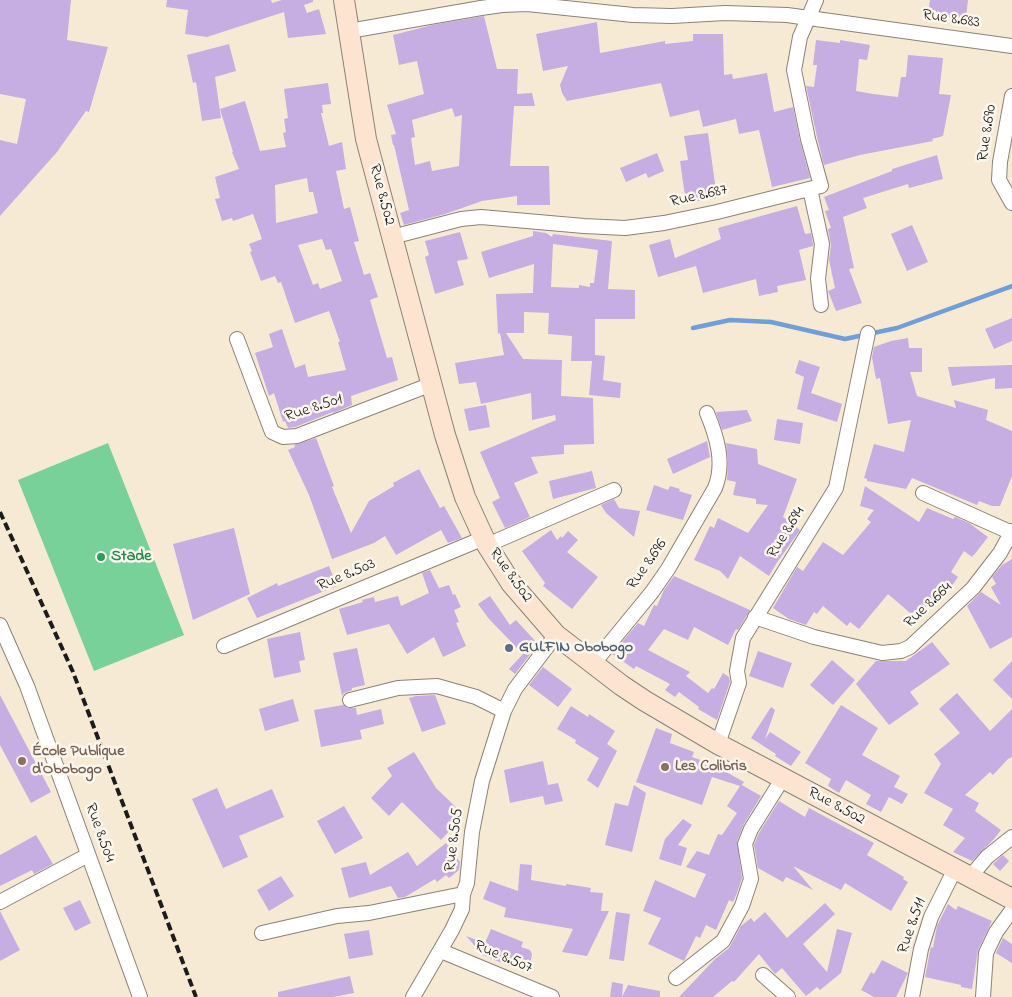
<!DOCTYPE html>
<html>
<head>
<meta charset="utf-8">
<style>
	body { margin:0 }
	canvas { display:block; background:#f7ead5 }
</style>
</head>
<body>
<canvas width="1012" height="997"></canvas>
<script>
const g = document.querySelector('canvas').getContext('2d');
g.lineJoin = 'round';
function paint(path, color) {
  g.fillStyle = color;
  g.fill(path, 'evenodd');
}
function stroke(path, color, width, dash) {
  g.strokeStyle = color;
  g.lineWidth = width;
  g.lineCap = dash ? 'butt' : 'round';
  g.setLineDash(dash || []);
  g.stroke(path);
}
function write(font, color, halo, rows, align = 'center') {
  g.font = font + ' "Indie Flower",sans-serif';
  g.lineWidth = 5;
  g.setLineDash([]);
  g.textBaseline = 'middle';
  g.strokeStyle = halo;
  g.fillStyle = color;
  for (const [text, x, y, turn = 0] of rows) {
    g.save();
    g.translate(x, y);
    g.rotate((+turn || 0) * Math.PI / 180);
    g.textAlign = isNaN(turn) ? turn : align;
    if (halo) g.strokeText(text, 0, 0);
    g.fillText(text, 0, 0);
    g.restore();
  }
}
paint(new Path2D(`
	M108,443L184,635L94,671L18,480Z`), '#78d198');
stroke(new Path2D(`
	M693,328L730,320L771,322L845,339L897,328L1012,286`), '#6f9ed8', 4.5);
paint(new Path2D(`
	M0,0H71L67,40L108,47L89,112L86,111L57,152L0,216V140L17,144L26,99L0,94Z
	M167,0H271L272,3L282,0H313V2L304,5L307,13L319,9L326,34L288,38L284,12L207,37L185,34L188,10L166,7Z
	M930,0H968L966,19L928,14Z
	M484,16L497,69H518L517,94L532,93L535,106H514L510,166H549L550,205H517V196L482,201L445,214L404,225L400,213L409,210L394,145H393L391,135L396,134L387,105L424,94L417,61L399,65L393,35L432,25ZM452,108L455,117L462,115L459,166L432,171L430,161L415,165L411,138L415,137L412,120Z
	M597,22L600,53L665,41V44L693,41V34H723L724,75L732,74L733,79L767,73L774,112L793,107L800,141L810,178L772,187L759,130L739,134L736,119L703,127L699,110L670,117L661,83L567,101L562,93L560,85L568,66L543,71L536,34Z
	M816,40L840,43V40L870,45L867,60L859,59L856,91L873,94L898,97L901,77H906L908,55L943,58L939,94L951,95L943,136L932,139L933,141L860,155L824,165L817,137L806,86L814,87L817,65H813Z
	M229,44L236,71L215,77L221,118L202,121L196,82L193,83L187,55Z
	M328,83L331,104L322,105L323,113H321L329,146L342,142L346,169L336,171L344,209L350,207L359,241L354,242L364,275L370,273L378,297L370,300L387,358L392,357L398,380L351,396L352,405L333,413V412L295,427L288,428L285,421L283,422L274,393L269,396L255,353L273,347L269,334L282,329L295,368L305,364L308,377L346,370L338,342H340L329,311L295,323L281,282L278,283L275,276L261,281L250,252L252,251L249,244L262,239L253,214L233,221L232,218L222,221L215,199L220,198L215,177L239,169L232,152H233L220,109L245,101L260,151L286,147L283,133L286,132L284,119L288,118L284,89ZM307,178L309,192H313L318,213L276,223L275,185ZM322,239L326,250L331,249L342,281L320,289L318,283L313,285L298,245Z
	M708,133L717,198L686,203L680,161L688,160L684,136Z
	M657,153L664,171L648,178L646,173L626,182L620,168Z
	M937,155L943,179L909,188L908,184L863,198L867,208L843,217L854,268L849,269L862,303L836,311L828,291L835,288L829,260L831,245L828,229L831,228L825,211L829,210L824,197L892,171V169Z
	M797,206L805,234L811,233L813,244V246L799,250L806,280L777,286L778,292L759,296L756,279L703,293L696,266L658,277L649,245L670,239L675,258L721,239L718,228Z
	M912,225L928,262L907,271L891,234Z
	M533,231L546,233L552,237L553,234L612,241L608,289L635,290V319H595V355L605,356L603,380L621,383L620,398L589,395L592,361H571L572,336L548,334L549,313L524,312V333H506L523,359L562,360L561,396L593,398L594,444L564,445V454L531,457L538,473L514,483L530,517L505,528L492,502L500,498L480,452L556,420L555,415L532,420L531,393L481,404L476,382L459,384L455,363L504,355L500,333L498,334L496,294L533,293L534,264L489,278L481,252L533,236ZM553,244L598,250L594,283H590V287L579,285V288L551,287Z
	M460,232L468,259L457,261L464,285L435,294L425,257L429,255L425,241Z
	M1012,318V341L994,349L985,329Z
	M908,338L909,348H922V372H910L917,396L956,408L954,400L988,410L986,420L1012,431V476L1000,506H992L979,501L977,505L912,478L906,489L867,481V479L864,478L874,444L904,452L911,420L888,424L880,378L876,379L872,357L874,347L891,341Z
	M799,360L820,367L811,393L842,404L837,422L797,409L804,377L795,373Z
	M1012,365V388L995,389V378L952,386L948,367Z
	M486,405L490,427L469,431L464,409Z
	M747,410L752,421L722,430L716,412Z
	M777,419L803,423L800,444L774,440Z
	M316,438L334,486L332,487L351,533L369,501L394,486L393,483L419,469L440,508L444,506L462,538L448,543L441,530L396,555L385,536L374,543L332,559L309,495L288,450L295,447L294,445Z
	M707,441L710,457L673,474L667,459Z
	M726,443L757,449L758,464L797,479L783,517L800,530L776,564L769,576L740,556L728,579L720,571L694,560L710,526L714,528L718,518L748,533L768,505L756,504V499L733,495L736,482L727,480L728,460Z
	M592,471L596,488L553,499L549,481Z
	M654,485L668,490L670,486L680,489L679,491L692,495L683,520L646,510Z
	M865,486L919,522L927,508L953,519L955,517L969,523L988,537L974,555V554L972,557L964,551L951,572L958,577L949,590L944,587L940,594L938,592L916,618L888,594L859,629L850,622L847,626L823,606L817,614L814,612L806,625L789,619L773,608L797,567L803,571L823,542L843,555L871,522L867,519L874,510L860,506Z
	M614,499L619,508L640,511L634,537L606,513L601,505Z
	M234,528L250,594L193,620L173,544Z
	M551,530L557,540L561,536L562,538L568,531L578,540L567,552L598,577L572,609L543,586L545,583L522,551Z
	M1012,559V637L990,649L967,606L981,592L1001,605L991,587L996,584L992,577L1002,565Z
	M329,566L337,586L257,618L247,598L277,583L278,586Z
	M430,570L439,588L449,585L453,595L455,594L461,607L454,610L459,622L456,623L466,646L443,657L434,637L407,654L389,624L347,635L339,609L363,602L362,600L374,597L375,602L398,596L401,606L429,593L422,573Z
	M674,576L750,610L738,630L736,629L728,645L694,627L688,640L664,629L648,650L690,672L686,676L708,693L712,688L714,689L723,673L729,677L730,682L717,720L698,709L699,707L679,692L675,697L665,690L670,684L636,666L634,669L612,654L638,623L644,626L654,605L657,606L664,590Z
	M490,596L510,625L516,620L538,644L515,674L509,669L523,654L489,619L478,604Z
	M300,632L305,660L299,661L301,672L274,678L267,639Z
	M932,642L950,664L910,692L919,704L889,725L856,684L876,661H906Z
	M357,648L365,685L352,688V690L344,693L342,696L333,653Z
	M758,651L792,663L783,688L749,676Z
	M832,660L855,680L833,705L810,685Z
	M1012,661V699L993,680Z
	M543,667L572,689L558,707L529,685Z
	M957,693L990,731L1012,709V757L1008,759L993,775L990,772L965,795L979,803L975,811L1001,830L994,839L972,861L953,852L965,838L943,825L953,809L924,793L941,764L934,754L960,733L939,709Z
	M0,695L51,792L31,803L0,745Z
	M435,695L446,724L422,732L409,698L416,696Z
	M293,699L299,721L265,731L259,709Z
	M343,705L348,708H356L357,715L381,709L384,724L360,730L362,739L321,747L314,710Z
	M841,705L878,728L862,755L900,776L894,787L908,794L902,804L889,797L881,812L866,804L871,795L846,780L839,793L828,786L831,779L805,763Z
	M571,706L588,717L589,714L615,731L607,744L617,751L598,788L587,780L599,758L575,743L576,740L557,729Z
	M771,707L775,710L765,739L770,732L801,752L791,766L775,756L776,754L751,738Z
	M656,728L672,734L670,743L694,752L692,757L712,764L744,782L742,785L761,796L744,824L737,841L742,878L737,893L733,902L729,900L716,930L706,925L700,938L696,936L684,961L648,944L661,918L643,911L655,880L695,898L706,874L686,867L697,851L709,855L718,834L722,835L737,813L727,806L740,786L712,777L702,805L636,782Z
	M414,752L436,788L464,815L441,840L402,802L389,816L371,798L392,776L387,768Z
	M543,761L548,785L558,783L563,801L545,805L543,796L510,803L504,770Z
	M634,785L646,793L632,852L605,845L615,803L628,806Z
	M217,788L226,809L272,789L284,817L239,836L248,857L223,868L192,799Z
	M779,801L805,817L809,808L874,843L867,855L904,877L903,879L908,882L891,911L845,883L841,890L793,866L813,890L786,877L783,882L758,868L754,845L759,833Z
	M344,806L363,838L335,854L317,821Z
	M683,819L692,825L678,845L687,848L681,866L659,859L665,839Z
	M36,835L53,864L34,874L32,870L0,886V855Z
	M446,843L460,862L459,870L449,878L446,875L437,882L435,879L405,897L398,898L391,886L349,898L341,868L366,862L370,875L408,852L417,866Z
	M1003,855L1009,861L1000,871L993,864Z
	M520,864L532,865L531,880L566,886V884L591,888L590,892L603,893L601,911H609L587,956L562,952L573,929L504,917L506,908L483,899L490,881L518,891Z
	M281,876L294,896L269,911L257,890Z
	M80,900L91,923L75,931L63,908Z
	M825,903L835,914L803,944L827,972L837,929L852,933L841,973L820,990L817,987L806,996L782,968L775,974L759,954L734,982L732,981L713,997H679L715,959L729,948L741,926L751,918L754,922L765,912L787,938Z
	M948,904L956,910L958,906L992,921L978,950L972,989L961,987V985L925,977L930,951L931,947L933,948L937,926Z
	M0,911L20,950L0,961Z
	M616,912L630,914L624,961L609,959Z
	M491,929L523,942L521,947L530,950L532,954L530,965L526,967L514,968L483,955L466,936L485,943Z
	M369,930L373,955L349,959L344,934Z
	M1003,938L1012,944V963L996,953Z
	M882,960L908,973L896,997H874L861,990L871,972L874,974Z
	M350,976L354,993L333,997H278V992Z
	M612,982L623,984L622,997H610Z
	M628,985L660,991V997H622Z`), '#c6ade2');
const minor = new Path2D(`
	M349,31L481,8L502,5L527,4L633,15L672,16L725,13L787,15L1012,46
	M1012,96L1000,162L999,180L1012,203
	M810,189L822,244L818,279L821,305
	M392,237L461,219L481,217L584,226L625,228L664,223L717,212L821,186L808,139L794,70L800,37L816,0
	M237,339L272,432L283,437L297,436L432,384
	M923,493L1012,533
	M487,545L614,490
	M755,617L814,637L882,653L901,651L910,647L973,588L1000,553L1012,531
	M0,625L27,686L140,997
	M224,646L484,538
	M593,664L652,592L668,569L715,488C725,463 717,437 707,413
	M350,700L398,688L437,686L476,697L504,711
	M718,744L739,683L737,671L743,638L836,488L868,333
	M970,877L987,857L1012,837
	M0,902L88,855
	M262,933L337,916L369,913L463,894L467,883L472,832L482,781L504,711L515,689L556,635
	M441,951L552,997
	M763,975L788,997
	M676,978L723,941L742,906L751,879L745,844L751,829L783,778
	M413,997L452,930L462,909L463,894
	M912,997L921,949L931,917L955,869
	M983,997L986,953L996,932L1012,910`);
const secondary = new Path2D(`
	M344,0L366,139L445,435L465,497L487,545L511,583L556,635L621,685L645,701L718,744L1012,899`);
stroke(minor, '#8a8378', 16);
stroke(secondary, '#8a8378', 22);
stroke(minor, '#fff', 14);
stroke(secondary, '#fde4d1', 20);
stroke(new Path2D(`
	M0,512L73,672L196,997`), '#1c1c1c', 4, [8, 4]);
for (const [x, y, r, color] of [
	[101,557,5,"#2e9e5b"],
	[509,648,5,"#5c6f8a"],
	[22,761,5,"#8d6e63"],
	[665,767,5,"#8d6e63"]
]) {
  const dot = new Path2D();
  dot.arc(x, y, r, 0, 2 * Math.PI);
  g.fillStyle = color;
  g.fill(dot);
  stroke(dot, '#fbf7ec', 2);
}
write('16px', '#1c1c1c', '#fbf7ec', [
	["Rue 8.683",951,20,8],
	["Rue 8.690",988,133,-81],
	["Rue 8.502",381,195,75],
	["Rue 8.687",699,197,-13],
	["Rue 8.501",314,409,-18],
	["Rue 8.694",787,533,-58],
	["Rue 8.696",648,565,-55],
	["Rue 8.503",347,576,-23],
	["Rue 8.502",510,576,54],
	["Rue 8.664",929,606,-43],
	["Rue 8.502",836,807,28],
	["Rue 8.504",99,833,70],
	["Rue 8.505",455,840,-83],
	["Rue 8.511",913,926,-71],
	["Rue 8.507",503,958,23]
]);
write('bold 16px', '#27864d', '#fbf7ec', [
	["Stade",111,557]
], 'left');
write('bold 16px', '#4e5e75', '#fbf7ec', [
	["GULFIN Obobogo",519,648]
], 'left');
write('bold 16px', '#785e54', '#fbf7ec', [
	["École Publique",32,752],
	["d'Obobogo",32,770],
	["Les Colibris",675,767]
], 'left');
</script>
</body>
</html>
